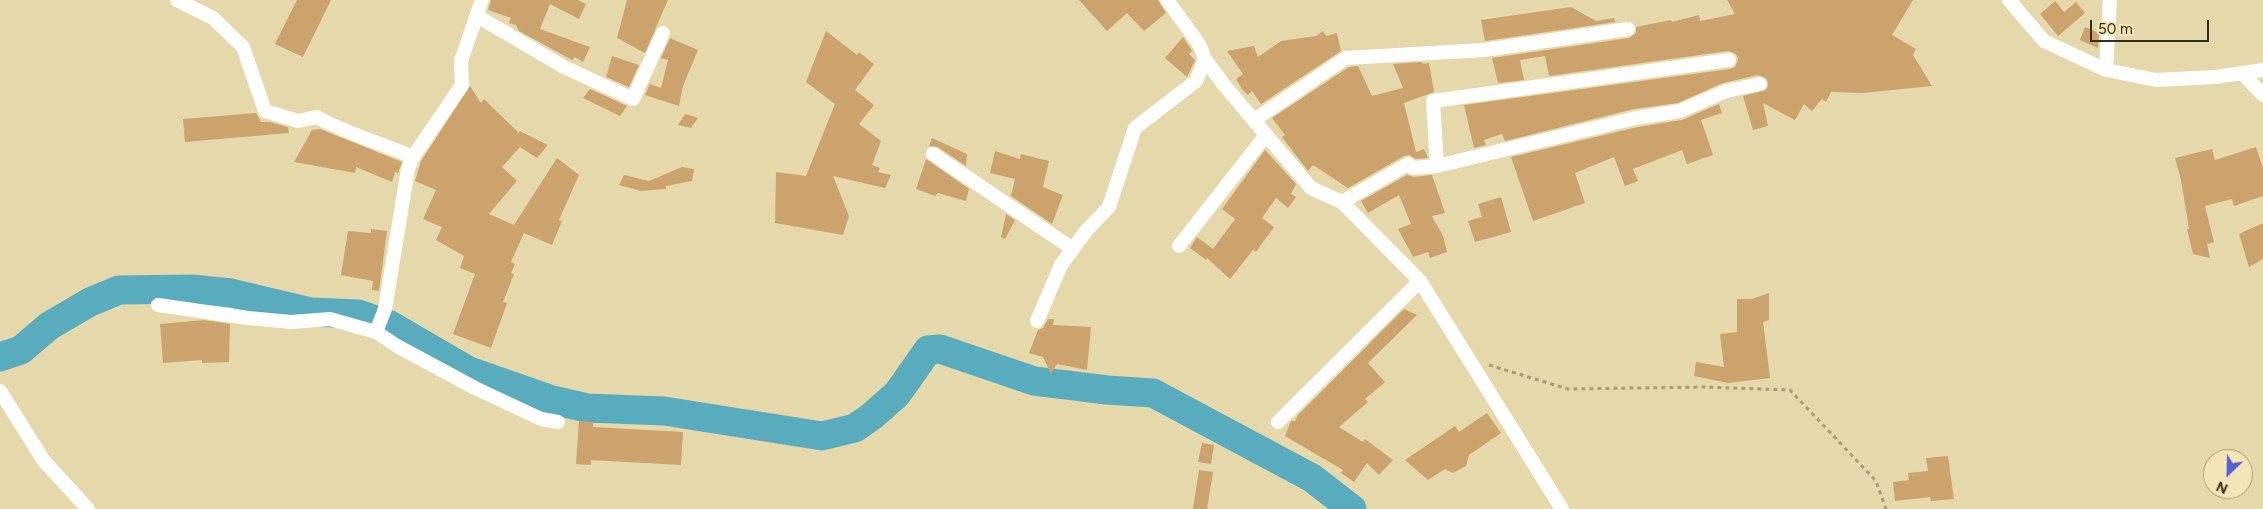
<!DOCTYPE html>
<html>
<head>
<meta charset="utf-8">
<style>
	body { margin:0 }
	#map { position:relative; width:2263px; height:509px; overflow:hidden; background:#e5d8aa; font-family:Figtree,sans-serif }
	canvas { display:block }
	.north { position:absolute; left:2203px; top:449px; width:50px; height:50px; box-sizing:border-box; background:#f3e5b6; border:1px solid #a69b78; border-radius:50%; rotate:204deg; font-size:14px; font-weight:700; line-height:20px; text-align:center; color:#332d1b }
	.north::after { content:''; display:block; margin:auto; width:18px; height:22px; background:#525fd5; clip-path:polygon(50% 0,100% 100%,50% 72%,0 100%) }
	.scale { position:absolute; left:2090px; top:20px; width:119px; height:22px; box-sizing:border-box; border:2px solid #332d1b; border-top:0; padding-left:6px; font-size:15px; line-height:18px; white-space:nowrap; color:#332d1b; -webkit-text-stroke:4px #f3e5b6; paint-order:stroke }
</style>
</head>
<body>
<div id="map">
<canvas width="2263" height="509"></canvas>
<div class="north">N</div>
<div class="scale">50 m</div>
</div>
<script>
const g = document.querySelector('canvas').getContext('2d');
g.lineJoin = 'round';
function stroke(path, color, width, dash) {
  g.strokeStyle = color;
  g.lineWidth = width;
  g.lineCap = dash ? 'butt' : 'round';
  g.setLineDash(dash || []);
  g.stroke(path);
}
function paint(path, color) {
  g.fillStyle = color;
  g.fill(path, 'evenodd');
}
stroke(new Path2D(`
	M0,357L21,350L49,326L90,302L119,290L192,289L231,293L311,312L358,314L390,325L469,371L552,400L587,408L664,411L822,436L855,428L872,416L897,394L928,350L940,349L1034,381L1107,390L1153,393L1312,478L1352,509`), '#58acbe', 29);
paint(new Path2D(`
	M297,0H331L303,57L275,44Z
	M491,0H578L586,4L579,19L550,4L540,29L590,47L583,62L575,57L572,60L519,31L516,25L509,23L511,18L488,10Z
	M627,0H668L645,53L617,38Z
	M1079,0H1158L1166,13L1144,31L1127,13L1107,31Z
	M1727,0H1913L1892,35L1916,49L1913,55L1932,86L1863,93L1831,92L1826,102L1822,99L1812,111L1804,104L1795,120L1763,103L1768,126L1753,130L1743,96L1766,90L1768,86L1767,79L1758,75L1723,83L1678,103L1634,109L1505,141L1502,134L1484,140L1486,145L1474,148L1464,105L1730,69L1735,67L1738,59L1736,54L1728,51L1549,76L1545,56L1520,60L1524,80L1498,83L1492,58L1629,38L1636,33V27L1671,20L1672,22L1699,15L1700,21L1735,14Z
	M2055,1L2064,12L2076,2L2085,13L2058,36L2040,14Z
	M1571,7L1596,21L1614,18L1615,22L1485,41L1481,20Z
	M2085,27L2099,33L2098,48L2080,40Z
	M826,31L857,55L859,52L874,64L855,90L874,105L859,124L881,141L872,165L880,168L878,172L891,175L885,188L833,176L849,216L843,235L775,223L776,172L806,176L835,104L806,82Z
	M1323,31L1326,36L1337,33L1341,51L1261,104L1252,91L1248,95L1242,89L1236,79L1243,74L1227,51L1254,46L1258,57L1281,41L1316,36Z
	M1183,37L1192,51L1189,54L1195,60L1187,77L1165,58Z
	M670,38L698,50L683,86L679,106L645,95L650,84L661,88L668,60L661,58Z
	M612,56L639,65L629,87L606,77Z
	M1422,62L1423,64L1429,63L1434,92L1404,103L1416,152L1424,149L1428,158L1416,159L1409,155L1404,156L1348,188L1313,165L1308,171L1282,137L1285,135L1272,118L1349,67L1358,66L1372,96L1403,88L1393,64Z
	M470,86L481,103L484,99L519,133L520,131L548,145L537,158L520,147L502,167L517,181L489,214L514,225L557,158L579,175L559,220L562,221L552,245L524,233L511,262L515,264L511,273L514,274L503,302L507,303L491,348L453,334L475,274L460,268L464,256L436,240L442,227L423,219L436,190L415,181L421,161Z
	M590,89L627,106L620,116L583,98Z
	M1719,104L1722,113L1701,120L1713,155L1687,164L1682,150L1633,169L1638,181L1625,186L1614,157L1575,173L1585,203L1533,221L1511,157L1638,127L1682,120Z
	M256,113L261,122H270L288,127L289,133L185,142L183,119Z
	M685,114L698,118L691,128L678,125Z
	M320,129L402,162L398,173L395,172L392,182L356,167L355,173L294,162L312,130Z
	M932,138L967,154L966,166L938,147L929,146Z
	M2256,147L2263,168V196L2234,206L2232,199L2205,206L2214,242L2207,244L2210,258L2193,254L2187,229H2189L2181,180L2175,158L2212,149L2215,160Z
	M1265,150L1296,184L1291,194L1296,197L1288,208L1276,198L1262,218L1274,227L1256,252L1253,250L1230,279L1207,258L1206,260L1190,248L1197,237L1213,249L1235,219L1222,209Z
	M995,151L1020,159L1021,154L1049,161L1043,187L1063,195L1052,224L1011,196L1015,179L990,173Z
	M926,159L969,189L966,201L938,193L935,196L916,189Z
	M682,167L694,169L692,181L666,186V189L641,191L619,185L624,175L649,181Z
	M1407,175L1414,177L1432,175L1445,213L1432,216L1443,236L1447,252L1430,258L1428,252L1413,257L1398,229L1411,224L1399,195L1368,213L1361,201Z
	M1501,197L1511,232L1475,242L1468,221L1482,217L1478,204Z
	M1006,214L1015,220L1005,239L1001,237Z
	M2263,223V259L2249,267L2239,234Z
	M371,229L387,231L379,291L372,290L373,281L341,275L348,231L371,233Z
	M1769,293V320L1763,322L1770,378L1728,383L1694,376L1696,362L1724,367L1720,334L1737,332V299H1752Z
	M1404,309L1417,315L1368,363L1385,382L1365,399L1368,402L1339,427L1363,442L1365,439L1393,460L1379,475L1367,463L1354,482L1341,473L1343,470L1285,436L1291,421H1295L1298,415Z
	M1048,319H1054L1053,325L1091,327L1087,370L1057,364L1051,374L1043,357L1029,353L1038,330L1043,328Z
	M204,320L230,324L229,362L202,363V360L163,363L160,324Z
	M1487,413L1501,433L1469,455L1466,466L1453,473L1445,469L1428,480L1405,460L1455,426L1459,432Z
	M579,421L593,422V427L683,432L681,465L591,460V465L576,464Z
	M1202,443L1214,445L1211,464L1198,462Z
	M1948,456L1954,499L1931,501L1930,497L1895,501L1893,482L1909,480L1908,473L1928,471L1926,458Z
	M1199,470L1213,472L1207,509H1193Z`), '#cca36d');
stroke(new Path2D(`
	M1489,365L1568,389L1704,387L1790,390L1876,481L1886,509`), '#a89d79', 3, [4, 4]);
stroke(new Path2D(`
	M177,0L213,18L243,47L265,111L298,121L317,117C347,134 381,143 413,157
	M1167,0L1199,44L1205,59L1224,85L1311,188L1342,202L1420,281L1562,509
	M2009,0L2044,41L2106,70L2156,80L2216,77L2263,70
	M477,16L564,67L633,99L663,33
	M2106,70L2110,0
	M2242,73L2263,95
	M1254,120L1346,58L1484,50L1628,29
	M933,154L1073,249
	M1437,166L1433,101L1729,60
	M1342,202L1408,164L1413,168L1437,166L1636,118L1680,111L1726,91L1760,84
	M1179,246L1266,135
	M158,305L248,318L291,322L330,319L376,332L397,346L475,388L541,419L558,422
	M1037,321L1061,265L1086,231L1109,207L1135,128L1196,81L1205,59
	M376,332L385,309L408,169L413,157L462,85L461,61L482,0
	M0,391L44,461L88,509
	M1278,422L1420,281`), '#fff', 14);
</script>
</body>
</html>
